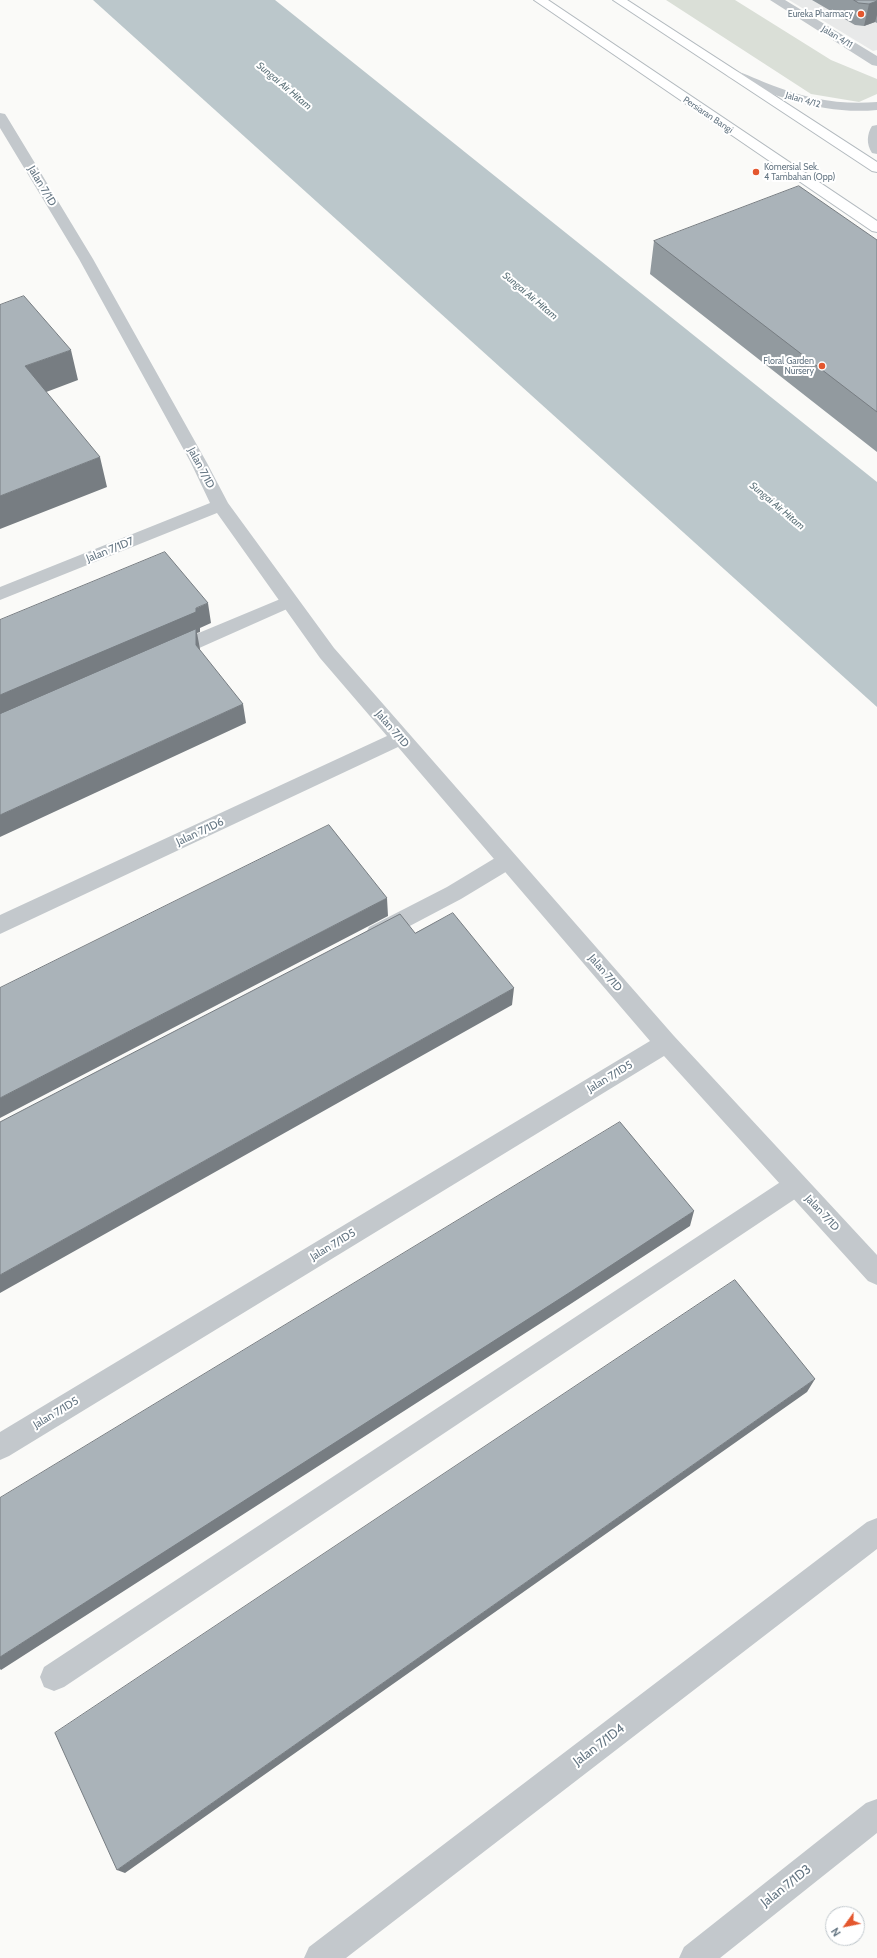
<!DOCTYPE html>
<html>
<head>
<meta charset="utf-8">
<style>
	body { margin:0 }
	#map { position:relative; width:877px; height:1958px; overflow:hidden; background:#fafaf8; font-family:Cabin,sans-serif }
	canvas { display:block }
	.north { position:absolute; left:825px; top:1906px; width:40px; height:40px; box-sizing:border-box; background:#fff; border:1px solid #c1c8cd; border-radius:50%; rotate:237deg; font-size:11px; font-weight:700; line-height:16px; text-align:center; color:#657683 }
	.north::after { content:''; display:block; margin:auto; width:14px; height:18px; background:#e4572e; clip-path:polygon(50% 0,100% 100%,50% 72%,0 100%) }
</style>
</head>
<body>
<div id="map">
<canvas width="877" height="1958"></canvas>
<div class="north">N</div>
</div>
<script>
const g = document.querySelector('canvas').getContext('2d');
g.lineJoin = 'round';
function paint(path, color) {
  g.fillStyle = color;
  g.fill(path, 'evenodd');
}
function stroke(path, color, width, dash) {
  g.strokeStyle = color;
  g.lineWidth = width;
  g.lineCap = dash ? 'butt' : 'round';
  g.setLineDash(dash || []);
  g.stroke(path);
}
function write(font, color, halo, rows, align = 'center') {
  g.font = font + ' Cabin,sans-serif';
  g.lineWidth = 4;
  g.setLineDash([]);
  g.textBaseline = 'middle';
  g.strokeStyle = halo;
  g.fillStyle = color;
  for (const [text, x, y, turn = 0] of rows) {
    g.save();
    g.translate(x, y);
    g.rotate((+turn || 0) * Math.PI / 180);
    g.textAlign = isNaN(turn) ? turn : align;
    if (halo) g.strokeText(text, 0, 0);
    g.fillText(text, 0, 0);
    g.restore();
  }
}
paint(new Path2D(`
	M789,0H877V50L873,51Z`), '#e8e9e9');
paint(new Path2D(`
	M666,0H735L831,60L877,79V94L859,102L811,94Z`), '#dadfd7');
paint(new Path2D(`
	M93,0H275L877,482V707Z`), '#bbc7cb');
const secondary = new Path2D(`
	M534,0H548L877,221V232L872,231Z
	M613,0H627L877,162V172L872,171Z`);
stroke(secondary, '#b3babf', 2);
paint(new Path2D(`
	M290,595L296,597L299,601L296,605L179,657L172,659L165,657L163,652L165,647Z
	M507,853L514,855L517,861L514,867L461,899L385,939L377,942L369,939L366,933L369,927L447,887L500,855Z
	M796,1174L804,1177L808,1185L804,1193L64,1687L54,1691L44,1687L40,1677L44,1667L788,1177Z`), '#c3c8cc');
paint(new Path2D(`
	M770,0H785L877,56V66L872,65Z
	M733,70C747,74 760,81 774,86C808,99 840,105 877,102V110C824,115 777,97 728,77L726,74L728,71Z
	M0,113L5,114L7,117L93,259L207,463L228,503L334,648L674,1036L877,1255V1285L868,1281L664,1056L9,1456L0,1460V1432L650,1041L398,747L0,934V915L387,736L320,658L217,513L0,600V587L210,503L191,463L79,259L0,128Z
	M877,125V154L872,153C866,144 867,134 872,126Z
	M877,1518V1549L346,1958H304L309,1947L867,1522Z
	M877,1799V1833L720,1958H679L684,1947L866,1803Z`), '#c3c8cc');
paint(secondary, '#fff');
paint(new Path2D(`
	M812,0H877V23L875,22L864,26L855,25Z
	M877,240V452L650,274L654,241Z`), '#929a9f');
paint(new Path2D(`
	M877,1V15L875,22L864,26L869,4Z
	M71,350L78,380L33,397L25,366Z
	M100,457L107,487L0,529V496Z
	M208,603L211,623L200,628V632L197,633L200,649V665L0,717V695Z
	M243,704L246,723L0,837V815Z
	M387,898L388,916L0,1118V1098Z
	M514,988L512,1005L0,1293V1275Z
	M694,1211L690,1226L569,1305L1,1670L0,1669V1657Z
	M815,1379L807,1392L125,1873L117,1870Z`), '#777d82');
const building = new Path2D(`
	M854,0H877V1L869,4L859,3Z
	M799,186L877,240V412L654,241Z
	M24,296L71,350L25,366L100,457L0,496V305Z
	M165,552L208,603L196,608V612L0,695V620Z
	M196,629V645L243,704L0,815V714Z
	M329,825L387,898L0,1098V988Z
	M453,913L514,988L0,1275V1122L400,914L415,933Z
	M620,1122L694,1211L572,1291L0,1657V1498Z
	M735,1280L815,1379L117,1870L55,1733Z`);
paint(building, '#aab3b9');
stroke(building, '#777d82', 1);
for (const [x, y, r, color] of [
	[861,14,4,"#e4572e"],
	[756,172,4,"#e4572e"],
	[822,366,4,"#e4572e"]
]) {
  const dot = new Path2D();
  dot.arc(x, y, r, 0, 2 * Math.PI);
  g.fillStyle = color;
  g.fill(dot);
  stroke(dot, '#fff', 1.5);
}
write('9px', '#657683', '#fff', [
	["Eureka Pharmacy",853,14],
	["Komersial Sek.",764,167,"left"],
	["4 Tambahan (Opp)",764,177,"left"],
	["Floral Garden",814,361],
	["Nursery",814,371]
], 'right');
write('9px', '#657683', '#fff', [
	["Jalan 4/11",837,37,31],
	["Jalan 4/12",803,100,16],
	["Persiaran Bangi",708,115,34]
]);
write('italic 10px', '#60757c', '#fff', [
	["Sungai Air Hitam",284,86,40],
	["Sungai Air Hitam",530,296,40],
	["Sungai Air Hitam",777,506,40]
]);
write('11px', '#657683', '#fff', [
	["Jalan 7/1D",42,186,59],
	["Jalan 7/1D",201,468,62],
	["Jalan 7/1D7",110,550,-22],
	["Jalan 7/1D",392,729,49],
	["Jalan 7/1D6",200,832,-25],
	["Jalan 7/1D",605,973,49],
	["Jalan 7/1D5",610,1077,-31],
	["Jalan 7/1D",822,1213,47],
	["Jalan 7/1D5",333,1245,-31],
	["Jalan 7/1D5",56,1413,-31]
]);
write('13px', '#657683', '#fff', [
	["Jalan 7/1D4",599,1745,-37],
	["Jalan 7/1D3",786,1886,-38]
]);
</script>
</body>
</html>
